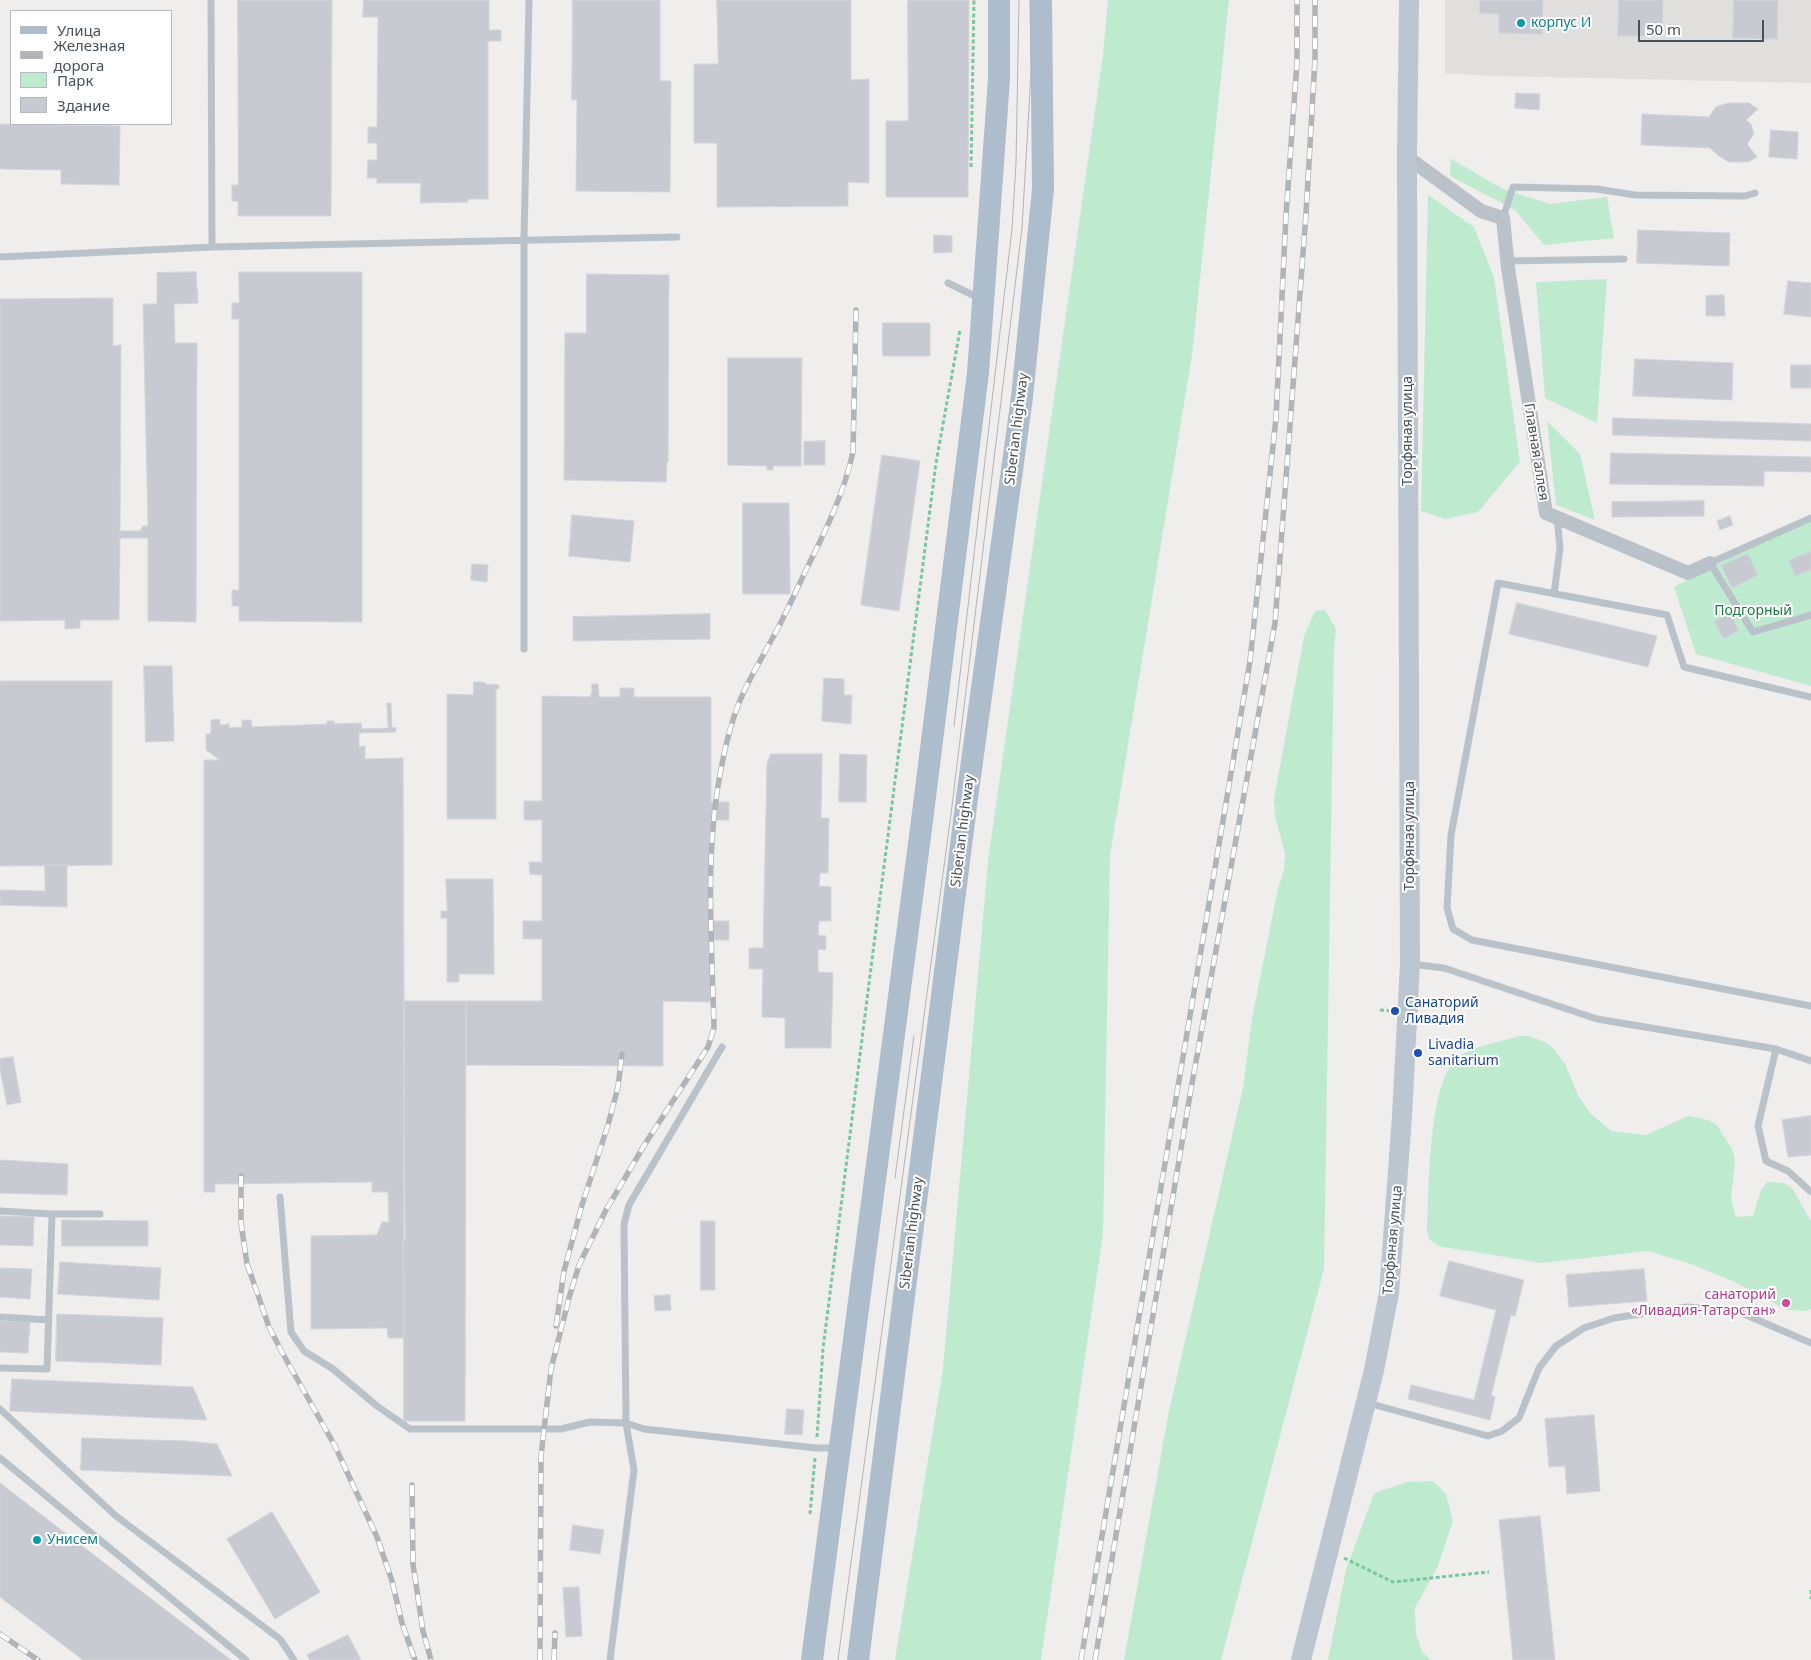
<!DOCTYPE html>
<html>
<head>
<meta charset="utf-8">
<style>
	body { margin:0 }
	#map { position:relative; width:1811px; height:1660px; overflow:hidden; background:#f0eded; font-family:"Noto Sans",sans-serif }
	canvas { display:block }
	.legend { position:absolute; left:10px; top:10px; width:162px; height:115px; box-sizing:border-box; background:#fff; border:1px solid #b5b9bd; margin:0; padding:6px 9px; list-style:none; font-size:15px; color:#475159 }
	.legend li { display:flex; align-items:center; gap:10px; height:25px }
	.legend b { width:25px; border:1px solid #b5b9bd }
	.scale { position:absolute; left:1638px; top:20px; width:126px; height:22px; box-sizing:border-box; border:2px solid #475159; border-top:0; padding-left:6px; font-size:15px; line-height:18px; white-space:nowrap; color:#475159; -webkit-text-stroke:4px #fff; paint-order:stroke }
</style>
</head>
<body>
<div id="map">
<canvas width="1811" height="1660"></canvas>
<ul class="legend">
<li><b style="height:6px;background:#aebdcb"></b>Улица</li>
<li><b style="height:6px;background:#b0b3b7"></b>Железная дорога</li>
<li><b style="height:14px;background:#beebcf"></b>Парк</li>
<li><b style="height:14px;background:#c7cad0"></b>Здание</li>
</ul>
<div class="scale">50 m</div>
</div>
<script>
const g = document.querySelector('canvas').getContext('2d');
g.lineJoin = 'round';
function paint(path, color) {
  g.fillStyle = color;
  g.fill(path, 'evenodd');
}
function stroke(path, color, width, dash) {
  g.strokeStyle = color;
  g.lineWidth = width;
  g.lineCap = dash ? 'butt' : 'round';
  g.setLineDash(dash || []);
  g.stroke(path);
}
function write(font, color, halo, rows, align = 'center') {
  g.font = font + ' "Noto Sans",sans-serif';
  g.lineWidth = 4;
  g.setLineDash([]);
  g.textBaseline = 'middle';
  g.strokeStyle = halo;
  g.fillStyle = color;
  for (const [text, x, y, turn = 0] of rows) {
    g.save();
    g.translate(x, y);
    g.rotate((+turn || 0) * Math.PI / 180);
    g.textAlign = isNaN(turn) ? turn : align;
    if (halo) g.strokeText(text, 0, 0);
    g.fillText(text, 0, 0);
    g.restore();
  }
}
paint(new Path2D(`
	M1445,0H1811V83L1496,76L1445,73Z`), '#e1dede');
paint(new Path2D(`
	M1108,0H1229L1192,355L1110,855L1103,1234L1041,1660H895L943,1369L988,861L1103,55Z
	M1451,159L1503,189L1550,204L1607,197L1614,238L1544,245L1515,210L1450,176Z
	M1428,195L1474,227L1494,277L1520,462L1478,512L1445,519L1421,511Z
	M1607,279L1597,423L1545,398L1536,282Z
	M1547,421L1580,454L1595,520L1556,505Z
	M1811,515V686L1696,654L1674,587Z
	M1325,610L1336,629L1334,647L1324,1269L1221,1660H1124L1169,1411L1243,1088L1252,1019L1278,888L1284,870L1285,853L1275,817L1274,799L1304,636L1315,611Z
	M1519,1036H1528L1545,1042L1553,1048L1565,1064L1579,1097L1590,1113L1611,1131L1646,1135L1688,1116L1708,1120L1717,1125L1733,1151L1735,1161L1731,1199L1736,1217L1753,1216L1761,1190L1767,1182L1784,1183L1792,1188L1811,1221V1309L1805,1311L1787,1310L1737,1283L1691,1264L1648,1251L1541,1263L1438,1246L1430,1240L1427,1232C1429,1194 1427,1075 1461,1055C1475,1046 1503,1041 1519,1036Z
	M1433,1481L1446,1494L1453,1521L1438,1566L1415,1608L1416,1634L1422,1652L1431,1660H1328L1346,1570L1374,1493L1407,1482Z`), '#beebcf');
const building = new Path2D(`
	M238,0H332L331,216H238V201H232V185H238Z
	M364,0H489V30H501V41H488V199H468V202L420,203L421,183H377V178H367L368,160H377V143H368V127H377L378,17H363Z
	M573,0H660V81H671L670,192L576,191L577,100H572Z
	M717,0H851V80L869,79V183L848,182V206L717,207V143H694V64H718Z
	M908,0H969L968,197H886V121H908Z
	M1480,0H1543L1542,34L1499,33V14L1480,13Z
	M1619,0H1663L1662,36H1618Z
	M1734,0H1778L1777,39L1733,38Z
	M1516,93L1540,94L1539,110L1515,108Z
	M1729,103H1749L1758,109L1746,120L1751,124L1754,134L1747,144L1757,157L1748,162H1729L1719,156L1710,148L1641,145L1642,114L1709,117L1716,107Z
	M0,124L120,126L119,185L61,184V170L0,169Z
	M1771,130L1798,132L1797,159L1769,157Z
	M1638,230L1730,233L1729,266L1637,263Z
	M934,235L952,236V252L934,253Z
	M196,272L198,303L174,304L175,343H197L196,622L148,621V538H120L119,620H80V628L65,629V620L0,621V299L113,298V346L121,345L120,531H140L143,526H148L143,304H157V273Z
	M239,272H362V622L239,621V606H232V590H239V319H232V303H239Z
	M587,274L669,275L668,462H667L666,482L564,480L565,333H586Z
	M1788,281L1811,283V317L1784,314Z
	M1724,295L1725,316H1706V296Z
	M883,323H930V356H883Z
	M728,358H802L801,466H773V470H767V466L728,465Z
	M1635,359L1733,363L1732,400L1633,396Z
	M1791,365H1811V388H1791Z
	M1613,418L1811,424V441L1613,435Z
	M825,441V465H804V442Z
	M1611,453L1811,457V472L1764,471V486L1610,484Z
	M882,455L920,461L899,611L861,605Z
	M1704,501V516L1612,517V502Z
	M743,503H789L790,594H743Z
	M572,515L634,521L630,562L569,556Z
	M1730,516L1733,525L1720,530L1717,521Z
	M1811,552V570L1795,576L1789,560Z
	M1748,554L1758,575L1732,588L1721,566Z
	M472,564L488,565L487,582L471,580Z
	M1517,603L1657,636L1648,667L1509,634Z
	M1729,613L1739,630L1724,639L1714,622Z
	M710,614V639L573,641V617Z
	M144,666H172L174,741L146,742Z
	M824,678L844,679V695H852L851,724L822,721Z
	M0,681H112V865L0,866Z
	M474,682H485V684L499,685V689H496V819H447V694L473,695Z
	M592,684H598L599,697H620V688H634V697H711V802H729V820H711V921H729V940H711L710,1002L663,1001V1066L466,1065V1001H542V939H523V921H542V875L530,874L529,862H542V820H524V801H542V696L590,697L592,692Z
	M387,703H391L392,728L396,727V732L359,733V747L365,746V759L403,758L405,1241H403L404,1338H388L387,1328L311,1329V1236L377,1235L382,1222H389L388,1192H372V1182L215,1184V1192H204V760H220L206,750V734H211V720L220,719V725L229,724V728L242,727V720H251L252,727L327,724V721H334V724L361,723L362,729L388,728Z
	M771,754H822L821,818H829L828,873H820L819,886L831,887V921H819L818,935L826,936V950L818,949V972L833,973L831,1048H785V1018L762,1017L763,969H749V948H763L767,764Z
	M840,754L867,755L866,802H839Z
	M45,865H67V907L0,905V890L45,891Z
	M446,879H493L494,974H459V982H447V918H441V911H447Z
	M404,1001H466L465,1421H404Z
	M13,1057L21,1102L7,1105L0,1069V1059Z
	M1811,1116V1155L1788,1157L1782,1120Z
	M0,1160L68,1164L67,1195L0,1193Z
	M0,1216L34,1217L33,1246L0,1245Z
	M62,1220L148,1221V1246H62Z
	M701,1221H715V1290H701Z
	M1449,1261L1524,1280L1515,1316L1511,1315L1491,1396L1495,1397L1490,1420L1408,1399L1411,1385L1474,1400L1496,1310L1440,1296Z
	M60,1262L161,1268L159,1300L58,1294Z
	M0,1268L32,1269L30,1299L0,1297Z
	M1644,1269L1647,1301L1569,1307L1566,1275Z
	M670,1295L671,1310L655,1311L654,1296Z
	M57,1314L163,1318L161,1365L56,1361Z
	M0,1321L30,1322L28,1353L0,1352Z
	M12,1379L193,1387L207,1420L10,1411Z
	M787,1409L804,1410L802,1435L785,1434Z
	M1594,1415L1600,1491L1567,1494L1565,1466L1549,1467L1545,1419Z
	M82,1438L187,1441L217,1444L232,1476L81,1470Z
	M0,1483L231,1660H83L0,1597Z
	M272,1512L320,1592L275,1619L227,1539Z
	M1540,1516L1555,1660H1513L1499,1520Z
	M573,1525L604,1530L600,1554L570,1550Z
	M579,1587L582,1636L566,1637L563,1588Z
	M348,1635L361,1660H310L307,1655Z`);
paint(building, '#c7cad0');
stroke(building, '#d2d4d9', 1);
stroke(new Path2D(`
	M971,167L974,0
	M1380,1010L1392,1011
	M817,1437L823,1349L874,944L936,463L960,330
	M810,1514L815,1458
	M1344,1558L1393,1582L1489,1572
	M1811,1590V1599`), '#78c79f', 3, [4, 2.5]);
stroke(new Path2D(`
	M211,0L212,247
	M1503,218L1513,187L1597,189L1635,195L1745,196L1755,193
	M0,257L212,247L677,237
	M1507,261L1624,259
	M948,283L979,298
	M1811,518L1710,563L1753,632L1811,615
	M1554,594L1560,548L1557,517
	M524,649V240L529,0
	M1811,697L1684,667L1667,615L1498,583L1451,835L1447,908L1453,929L1472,940L1811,1006
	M1411,964L1444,968L1597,1019L1776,1049L1758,1126L1766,1161L1788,1171L1811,1192
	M1776,1049L1811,1061
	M280,1197L291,1332L304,1351L333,1369L377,1406L410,1429H561L590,1422L626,1423L644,1429L816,1448H837
	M0,1211L52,1214H100
	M0,1317L49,1320
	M0,1368L47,1369L52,1214
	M1368,1403L1488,1436L1502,1431L1519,1418L1539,1368L1556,1346L1584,1328L1614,1318L1687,1307L1737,1311L1811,1343
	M0,1409L116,1516L280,1639L294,1660
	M0,1458L246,1660
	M610,1660L634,1470L626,1423L624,1224L629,1205L722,1047`), '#bac2c9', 7);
stroke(new Path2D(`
	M1407,157L1481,211L1503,218L1508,268L1546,513L1688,573L1710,563`), '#bac2c9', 14);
stroke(new Path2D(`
	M1301,1660L1374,1370L1389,1293L1402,1116L1410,964L1407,157L1409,0`), '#bcc6d0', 20);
stroke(new Path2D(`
	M812,1660L922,821L978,373L999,79V0
	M858,1660L967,798L1022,397L1043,189L1041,0`), '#aebdcb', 22);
stroke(new Path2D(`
	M954,726L1012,229L1016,163L1019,0
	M895,1178L914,1036
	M838,1660L951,814L1022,228L1031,72L1030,0`), '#b0b3b7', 1);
const rail = new Path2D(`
	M241,1176V1223L247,1264L258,1295L269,1327L283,1354L335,1446L377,1537L392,1581L402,1623L415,1660
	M556,1326L564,1271L582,1205L608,1125L618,1087L622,1054
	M412,1485L413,1564L423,1631L431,1660
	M0,1634L38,1660
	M540,1660L541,1456L551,1369L569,1298L579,1265L606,1210L645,1144L708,1047L714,1028C712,940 704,851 722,764C726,743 731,723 739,703C748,680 761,660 772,639C785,616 796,591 807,568C826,530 844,493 853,452L856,310
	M554,1660L555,1633
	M1081,1660L1250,661L1276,418L1286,215L1297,62V0
	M1095,1660L1191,1089L1275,623L1306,214L1315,59V0`);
stroke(rail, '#b0b3b7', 5.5);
stroke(rail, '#fff', 4, [11]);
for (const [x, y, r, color] of [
	[1521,23,5,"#0f9aa8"],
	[1395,1011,5,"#1a4fb4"],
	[1418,1053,5,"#1a4fb4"],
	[1786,1303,5,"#d1479c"],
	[37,1540,5,"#0f9aa8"]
]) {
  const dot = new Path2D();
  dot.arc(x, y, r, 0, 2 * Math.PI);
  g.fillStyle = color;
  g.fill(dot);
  stroke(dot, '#fff', 2);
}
write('14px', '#0d838f', '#fff', [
	["корпус И",1531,23],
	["Унисем",47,1540]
], 'left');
write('14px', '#475159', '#fff', [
	["Siberian highway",1017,429,-83],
	["Торфяная улица",1408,431,-90],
	["Главная аллея",1536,452,81],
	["Siberian highway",963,831,-83],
	["Торфяная улица",1410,836,-90],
	["Siberian highway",912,1233,-83],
	["Торфяная улица",1393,1240,-85]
]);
write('14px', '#1c7648', '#fff', [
	["Подгорный",1753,611]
]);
write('14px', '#164399', '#fff', [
	["Санаторий",1405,1003],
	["Ливадия",1405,1019],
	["Livadia",1428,1045],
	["sanitarium",1428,1061]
], 'left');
write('14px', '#b23c85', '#fff', [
	["санаторий",1776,1295],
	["«Ливадия-Татарстан»",1776,1311]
], 'right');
</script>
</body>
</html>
